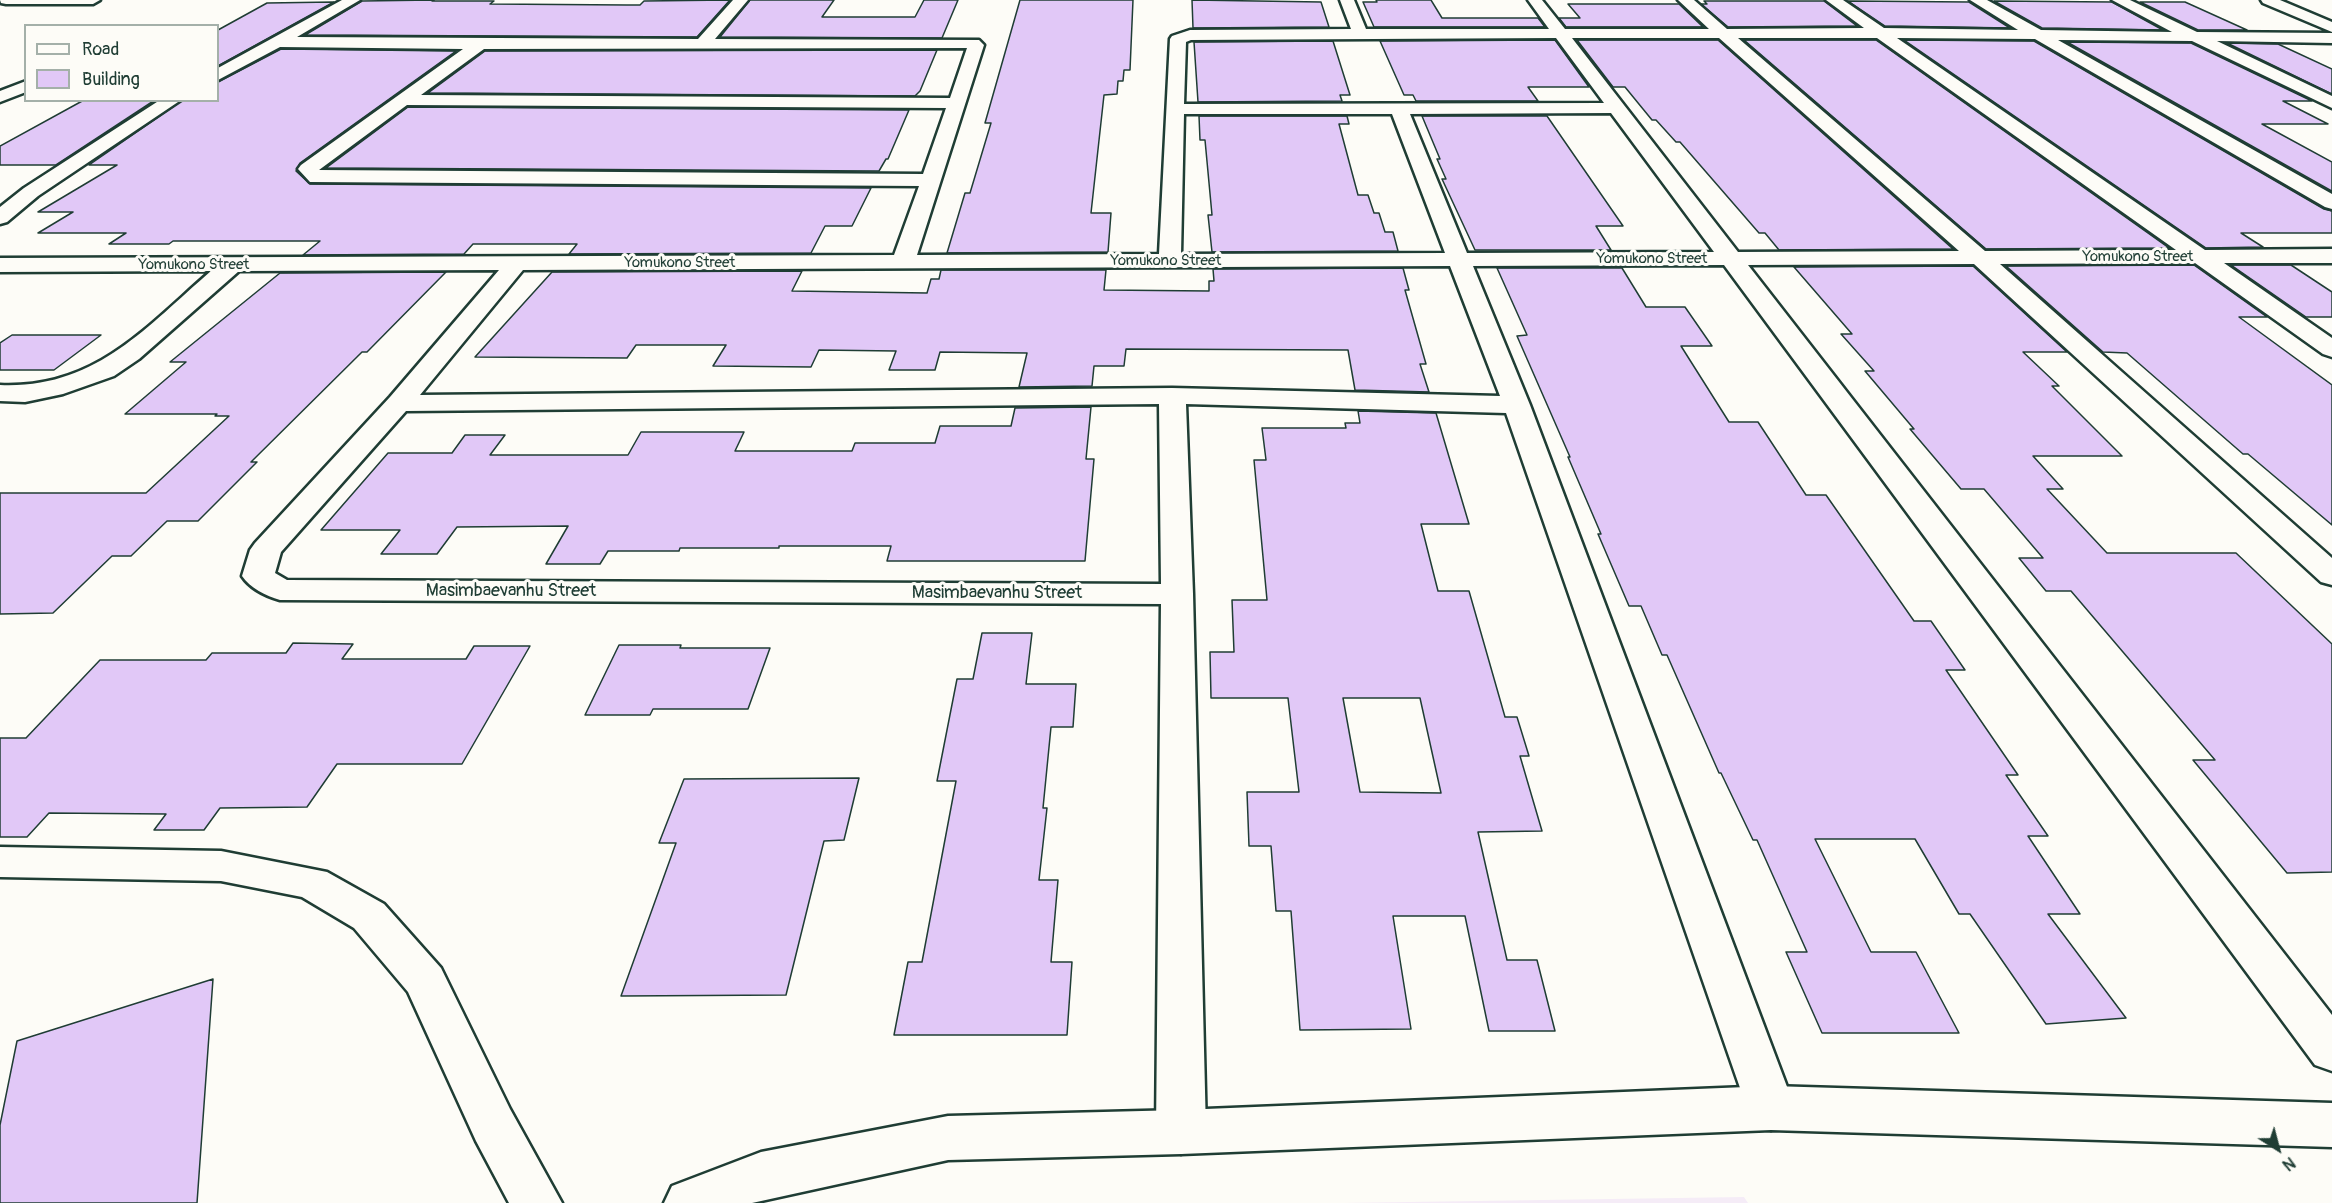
<!DOCTYPE html>
<html>
<head>
<meta charset="utf-8">
<style>
	body { margin:0 }
	#map { position:relative; width:2332px; height:1203px; overflow:hidden; background:#fdfcf7; font-family:Pangolin,sans-serif }
	canvas { display:block }
	.legend { position:absolute; left:24px; top:24px; width:195px; height:78px; box-sizing:border-box; background:#fdfcf7; border:2px solid #a4b0a9; margin:0; padding:8px 10px; list-style:none; font-size:18px; color:#1f3d34 }
	.legend li { display:flex; align-items:center; gap:12px; height:30px }
	.legend b { width:30px; border:2px solid #a4b0a9 }
	.north { position:absolute; left:2248px; top:1119px; width:60px; height:60px; -webkit-text-stroke:4px #fdfcf7; paint-order:stroke; rotate:144deg; font-size:16px; font-weight:700; line-height:24px; text-align:center; color:#1f3d34 }
	.north::after { content:''; display:block; margin:auto; width:21px; height:27px; background:#1f3d34; clip-path:polygon(50% 0,100% 100%,50% 72%,0 100%) }
</style>
</head>
<body>
<div id="map">
<canvas width="2332" height="1203"></canvas>
<ul class="legend">
<li><b style="height:8px;background:#fdfcf7"></b>Road</li>
<li><b style="height:16px;background:#e1c8f7"></b>Building</li>
</ul>
<div class="north">N</div>
</div>
<script>
const g = document.querySelector('canvas').getContext('2d');
g.lineJoin = 'round';
function paint(path, color) {
  g.fillStyle = color;
  g.fill(path, 'evenodd');
}
function stroke(path, color, width, dash) {
  g.strokeStyle = color;
  g.lineWidth = width;
  g.lineCap = dash ? 'butt' : 'round';
  g.setLineDash(dash || []);
  g.stroke(path);
}
function write(font, color, halo, rows, align = 'center') {
  g.font = font + ' Pangolin,sans-serif';
  g.lineWidth = 6;
  g.setLineDash([]);
  g.textBaseline = 'middle';
  g.strokeStyle = halo;
  g.fillStyle = color;
  for (const [text, x, y, turn = 0] of rows) {
    g.save();
    g.translate(x, y);
    g.rotate((+turn || 0) * Math.PI / 180);
    g.textAlign = isNaN(turn) ? turn : align;
    if (halo) g.strokeText(text, 0, 0);
    g.fillText(text, 0, 0);
    g.restore();
  }
}
paint(new Path2D(`
	M1744,1197L1748,1203H1342Z`), '#f5ecf7');
const building = new Path2D(`
	M434,0L432,1H494L490,4L627,5H640L644,1L730,0L697,37L305,35L362,1Z
	M750,0H834L822,17H915L924,0H958L942,38L720,37Z
	M1020,0H1133L1130,70H1124L1123,81H1118L1117,94L1104,95L1091,213H1111L1108,252L947,253L965,193H970L991,123H985Z
	M1192,0L1321,2L1329,27L1193,28Z
	M1376,0H1431L1442,18H1538L1545,27H1374L1363,2H1377Z
	M1704,1H1824L1857,26L1728,27L1701,4H1707Z
	M1848,1L1969,2L2010,28L1885,26Z
	M1994,1L2112,2L2163,30L2042,28Z
	M334,2L218,66V30L267,3Z
	M2140,2H2185L2247,30H2198Z
	M1568,4H1679L1703,27H1566L1559,18H1580Z
	M1555,40L1589,87H1528L1538,101H1416L1413,95H1404L1380,41Z
	M1577,40H1718L1953,249L1779,250L1765,233H1759L1680,142H1676L1656,120H1652L1625,87H1613Z
	M1744,40H1876L2169,248L1986,249Z
	M1904,40L2034,41L2324,209L2332,211V233H2241L2263,247L2206,248Z
	M1333,41L1350,95H1340L1342,101L1198,102L1194,42Z
	M2067,42L2191,43L2312,101H2283L2328,124H2262L2332,162V191Z
	M2227,43L2278,44L2332,69V94Z
	M281,49L456,51L300,163L296,171L310,184L871,188L852,226H825L811,253L569,254L577,244H473L464,254L303,255L320,241H173L169,244H109L126,233H38L73,212H38L117,165H89L183,100H218V82Z
	M937,50L920,91L915,96L428,93L485,51Z
	M84,100H155L56,165H0V146Z
	M408,107L909,110L888,159H886L879,171L326,168Z
	M1199,116H1347L1349,124H1339L1358,195H1368L1374,213H1379L1385,232H1393L1398,251L1212,252L1208,215H1212L1205,140H1200Z
	M1422,116H1547L1623,226H1596L1611,250H1475L1442,179H1446L1437,159H1440Z
	M2194,265L2267,317H2239L2332,385V525L2248,454H2243L2127,353L2103,352L2006,266Z
	M2231,265H2291L2332,292V317H2306Z
	M1973,266L2067,352H2023L2059,386H2052L2122,456H2033L2063,489H2047L2107,553H2236L2332,644V872L2287,873L2193,760H2215L2071,591H2046L2019,558H2043L1984,489H1961L1910,429H1914L1865,371H1874L1841,334H1852L1794,267Z
	M1403,268L1409,290H1405L1426,364H1420L1429,392L1355,390L1348,350L1126,349L1124,366H1094L1092,386L1019,387L1027,353L940,352L935,370H889L896,351L819,350L811,367L713,366L726,345H636L627,358L475,357L552,272L802,271L792,291L927,293L931,279H939L941,270H1106L1104,290L1209,291V281H1214L1213,269Z
	M1497,268H1622L1646,307H1685L1712,346H1681L1729,422H1758L1806,495H1826L1914,621H1931L1965,670H1946L2018,775H2006L2048,836H2028L2080,914H2048L2126,1018L2046,1024L1970,914H1959L1915,839H1815L1871,952H1916L1959,1033H1822L1786,952H1807L1757,840H1753L1721,773H1719L1667,655H1662L1641,606H1629L1598,534H1601L1568,457H1570L1517,336L1527,335Z
	M446,272L367,352H362L251,462H257L198,521H167L131,556H112L53,613L0,614V493H146L229,416H215L217,414H125L186,362H170L280,273Z
	M12,335H101L54,370H0V343Z
	M1091,407L1086,459H1094L1085,561H887L891,546H779V548H680L679,551H608L600,564H546L568,526L457,527L437,554H381L400,530H321L388,453H452L465,435H505L490,455H628L641,432H744L735,451H852L855,443H935L940,426H1011L1015,408Z
	M1358,411L1436,413L1469,524H1421L1438,591H1469L1505,717H1517L1529,756H1520L1542,831L1478,832L1507,960H1537L1555,1031H1489L1465,916H1393L1411,1029L1300,1030L1291,911H1276L1271,846H1249L1247,792H1299L1288,698H1211L1210,652H1234L1232,600H1267L1254,460H1266L1262,428H1346L1345,423H1360ZM1343,698H1420L1441,793L1360,792Z
	M982,633H1032L1026,684H1076L1073,727H1051L1043,808H1047L1039,880H1058L1051,962H1072L1067,1035H894L908,962H922L956,781H937L957,679H973Z
	M293,643L353,644L342,659H466L474,646H530L462,764H337L307,807L220,808L204,830H154L166,814L49,813L27,837H0V738H26L100,660H206L212,653H286Z
	M619,645H681L680,648H770L748,709H653L650,715H585Z
	M859,778L844,840L824,841L786,995L621,996L676,843H659L684,779Z
	M213,979L197,1203H0V1125L17,1041Z`);
paint(building, '#e1c8f7');
stroke(building, '#1f3d34', 1.5);
const street = new Path2D(`
	M0,0H100L93,4H6L1,3Z
	M342,0H360L297,37L698,39L733,0H748L715,39L979,40L984,45L917,255L1159,254L1170,39L1172,36L1190,30L1351,29L1340,0H1354L1366,29H1549L1528,0H1542L1565,29H1709L1678,0H1694L1727,29L1864,28L1826,0H1843L1884,28L2018,30L1970,0H1987L2041,30L2172,32L2112,0H2130L2197,32L2332,33V43L2217,41L2332,96V108L2192,41L2058,40L2332,194V209L2325,207L2035,39L1897,38L2205,250L2332,249V263H2224L2332,338V357L2323,354L2195,263L2000,264L2332,558V585L2321,582L1974,264L1748,265L2332,1015V1071L2315,1065L1724,265L1473,266L1530,405L1795,1108L1788,1123L1771,1130L1754,1123L1747,1108L1506,413L1186,404L1193,594L1206,1132L1198,1148L1181,1154L1164,1148L1156,1132L1161,604L280,600C266,596 250,588 242,576L250,550L255,543L390,397L499,270L239,271L139,359L114,376L63,394L25,402L0,401V385C95,389 145,328 211,271L0,272V258L894,255L919,186L310,182L298,169L301,165L463,49L280,47L218,80V68ZM1556,38L1604,103L1184,104L1186,42L1191,40ZM1572,38H1719L1959,251L1738,252ZM1738,38H1877L2176,250L1985,251ZM967,48L950,98L421,95L484,49ZM407,105L946,108L923,174L319,170ZM1611,113L1714,252L1467,253L1410,114ZM1184,114H1392L1445,253L1181,254ZM1450,266L1500,396L1172,388L420,395L523,270ZM1159,404L1161,584L287,580L275,573L281,552L406,411Z
	M2261,0H2280L2332,22V32L2263,3Z
	M26,81V92L0,102V91Z
	M160,100H181L38,196L7,222L0,224V207L24,188Z
	M0,847L221,851L327,872L384,904L441,968L510,1109L562,1203H509L476,1141L408,992L354,928L302,897L221,881L0,877Z`);
const secondary = new Path2D(`
	M1771,1086L2332,1103V1147L1771,1130L1181,1154L948,1160L752,1203H664L672,1186L761,1152L948,1116L1181,1110Z`);
stroke(street, '#1f3d34', 5);
stroke(secondary, '#1f3d34', 5);
paint(street, '#fdfcf7');
paint(secondary, '#fdfcf7');
write('15px', '#1f3d34', '#fdfcf7', [
	["Yomukono Street",2138,257],
	["Yomukono Street",1652,259],
	["Yomukono Street",1166,261],
	["Yomukono Street",680,263],
	["Yomukono Street",194,265]
]);
write('18px', '#1f3d34', '#fdfcf7', [
	["Masimbaevanhu Street",511,591],
	["Masimbaevanhu Street",997,593]
]);
</script>
</body>
</html>
